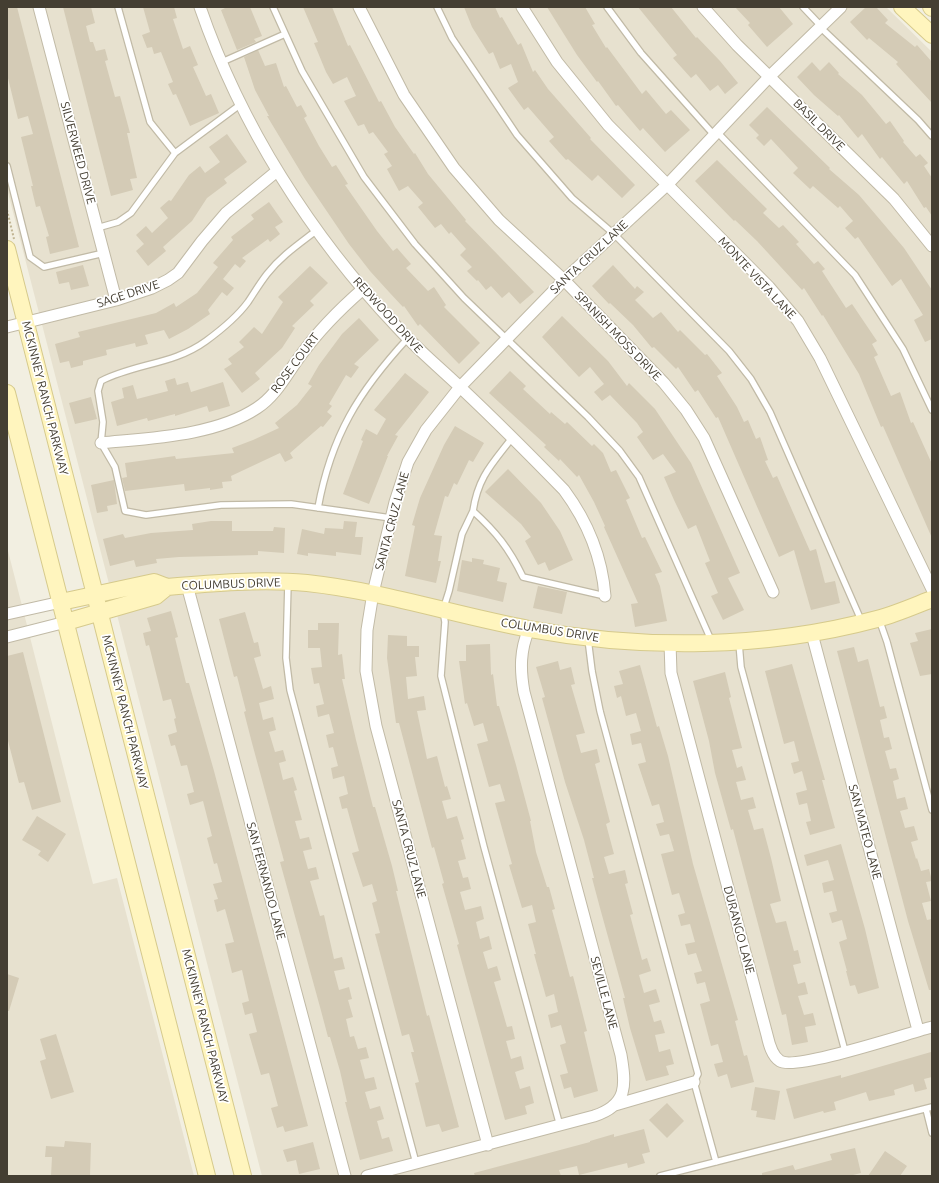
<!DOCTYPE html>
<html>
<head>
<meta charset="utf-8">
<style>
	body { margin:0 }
	#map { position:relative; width:939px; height:1183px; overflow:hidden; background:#f2efe1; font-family:Ubuntu,sans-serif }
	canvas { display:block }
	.frame { position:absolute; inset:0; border:8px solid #443e32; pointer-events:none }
</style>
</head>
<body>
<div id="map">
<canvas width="939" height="1183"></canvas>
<div class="frame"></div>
</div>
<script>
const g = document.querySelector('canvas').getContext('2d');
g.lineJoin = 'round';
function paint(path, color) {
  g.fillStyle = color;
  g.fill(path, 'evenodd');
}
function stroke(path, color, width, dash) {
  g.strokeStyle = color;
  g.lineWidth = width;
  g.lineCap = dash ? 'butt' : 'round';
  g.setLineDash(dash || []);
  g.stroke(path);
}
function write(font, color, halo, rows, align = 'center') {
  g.font = font + ' Ubuntu,sans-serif';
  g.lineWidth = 3.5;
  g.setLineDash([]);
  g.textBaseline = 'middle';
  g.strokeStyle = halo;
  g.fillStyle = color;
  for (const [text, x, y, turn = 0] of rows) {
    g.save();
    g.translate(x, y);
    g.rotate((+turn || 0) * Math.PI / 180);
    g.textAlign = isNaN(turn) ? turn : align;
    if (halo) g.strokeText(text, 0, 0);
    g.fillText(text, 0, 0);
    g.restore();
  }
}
paint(new Path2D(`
	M7,7H886L932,52V1176H262L7,189Z
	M7,547L93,884L117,878L194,1176H7Z`), '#e7e1cf');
paint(new Path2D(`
	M7,7H17L79,247L50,254L46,237L49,236L40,206L36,207L31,186H33L21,137L33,134L28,116L18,119L7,74Z
	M63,7H91L95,23L86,26L90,42H93L96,51L105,49L108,60L105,61L115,97L120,96L130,133H127L137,178L130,179L133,190L111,196Z
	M143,7H174L177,18L173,19L183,49L190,46L198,65L193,67L206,96L211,94L219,113L190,126L176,94L173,95L168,84L173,82L161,52L154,54L152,47L147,48L142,35L150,32Z
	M227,7H250L262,36L254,39L256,42L237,50L221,10Z
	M303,7H332L348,46L350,45L379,102L381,101L395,127L414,154L415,153L428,174L466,220L465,221L534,292L520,304L509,292L502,298L491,286L486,290L478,280L477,281L467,271L472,267L460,255L466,249L451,232L449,234L441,224L435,228L418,207L423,203L408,186L399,191L387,169L392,166L384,154L388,152L373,132L369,134L364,124L358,126L344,101L356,96L347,77L333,84L326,72L314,43L318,42Z
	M464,7H495L500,18L502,17L518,45L521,43L533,72L535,70L548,89L591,138L590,139L635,185L622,198L598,175L592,181L568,159L566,160L549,141L554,137L528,107L524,110L508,88L518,82L511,64L500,69L493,52L489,54L472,27Z
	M547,7H585L595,24L592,25L606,48L607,47L642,94L646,90L666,114L671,110L690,130L665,152L643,128L640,131L618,105L616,106L598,81L597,82L577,55Z
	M638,7H671L696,38L697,37L720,61L738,83L725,94L718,85L710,91L696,74L691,78L673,58L677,55Z
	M735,7H779L793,24L767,47L748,25L750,23Z
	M866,7H876L888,20L885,23L915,47L917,45L932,62V103L896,64L898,62L869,38L867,40L850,22Z
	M258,50L265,66L276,63L284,87L286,86L297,107L301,105L307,116L304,118L319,146L332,167L336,165L348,184L345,185L377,231L393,251L397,248L411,264L406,268L428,291L434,287L446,305L444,307L480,343L459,364L420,324L418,326L404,306L403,307L389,292L370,271L349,244L305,179L267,116H269L255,90L244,57Z
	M812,62L820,71L829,62L839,73L838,74L862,95L886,124L890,121L904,141L903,142L916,157L920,154L928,163L924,166L932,178V216L926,207L924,208L907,181L904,184L882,157L880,159L862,134L858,138L839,115L838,116L814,95L797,77Z
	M767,107L830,168L829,169L859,195L904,248L932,290V339L925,342L914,320L923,315L901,279L892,286L858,237L855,239L845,228L853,221L840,206L838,208L813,186L810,189L793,173L798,168L771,139L764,146L756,138L759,135L749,125Z
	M227,134L247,162L224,179L227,183L207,198L192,221L163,247L166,251L148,266L136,251L144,244L136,235L146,226L152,233L168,218L160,208L169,200L171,201L189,175L200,166L205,173L220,162L209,147Z
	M717,160L767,209L763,213L779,228L783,225L799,242L796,244L814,264L818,261L825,269L822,271L846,308L852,304L877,341L872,344L878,355L874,357L891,396L900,392L911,423L913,422L932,464V538L883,426L881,427L859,374L823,315L822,316L804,288L802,290L757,241L735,220L734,221L695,181Z
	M269,202L283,222L275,227L280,234L270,242L268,239L242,258L246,261L240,268L235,264L223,279L234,288L227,296L222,292L208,310L210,314L188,329L169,339L164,330L145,335L148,344L136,347L135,343L106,350L107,355L83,361V365L71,368L69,361L60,363L55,344L80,337L78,332L156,313L174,303L176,307L197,293L218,267L213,263L233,240L231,237L254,219L251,215Z
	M83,265L89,286L71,290L69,282L59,284L56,272Z
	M613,265L635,289L637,286L644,292L635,300L653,318L661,312L678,332L680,330L705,355L707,354L722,373L717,376L737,407L744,422L748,420L756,439L760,437L768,460L765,461L773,478L777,476L810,551L816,549L825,583L835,581L840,603L811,610L794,550L779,557L718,417L716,418L698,390L695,392L678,367L676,369L654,347L652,348L633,325L610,303L609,304L592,286Z
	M310,266L328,283L310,301L314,305L292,326L295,328L282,348L255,373L260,379L242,393L224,369L232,364L228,359L244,347L239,342L254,327L262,334L283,302L278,297Z
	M562,316L608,361L627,386L629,383L655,409L691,463L740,573L728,578L744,610L723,620L711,596L718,593L705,563L710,561L696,525L688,529L674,500L664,477L676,472L663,454L653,460L637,437L643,432L637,423L610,395L602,401L594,392L604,384L590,367L579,377L542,337Z
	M359,318L379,340L354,364L359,367L351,378L346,375L329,404L332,406L327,412L332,416L323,427L321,426L290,453L293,458L285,462L280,453L231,476L232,481L222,482L223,488L210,490V488L185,491L184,484L125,491L122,478L127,477L125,463L175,456L176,459L234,453L232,448L253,440L279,428L275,423L297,405L312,386L308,384L319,365L342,334Z
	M510,371L526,386L523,389L550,414L551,412L565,424L567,422L592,446L594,444L603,453L611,472L616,470L630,498L626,500L642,538L645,537L662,572L655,574L660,586L667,621L635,627L631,604L638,603L604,527L605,526L594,502L579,475L577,477L560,459L559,461L544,447L546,445L489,393Z
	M405,373L429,392L395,435L398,436L387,456H388L369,504L343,494L363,441L361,440L366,429L377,435L386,419L374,410Z
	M175,378L177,385L188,382L191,392L223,382L230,406L209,412L207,406L175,416V414L148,421L147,418L117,426L111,402L124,398L122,388L133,385L137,399L168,391L165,381Z
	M91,397L97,419L75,424L69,403Z
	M455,426L484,443L473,462L469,460L457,485L454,483L448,497L445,496L434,535L442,536L438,561H441L436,583L405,576L415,526L412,525L420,498L444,445Z
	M508,469L541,503L560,531L573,560L549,571L545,562L538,565L525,541L531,537L521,524L485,492Z
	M114,480L117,504L107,506L108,511L97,513L91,485Z
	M211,521H232V531H273L274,527L285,528L284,553L258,551V555L179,557L156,559L157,563L136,567L134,560L110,566L103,539L123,534L125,538L151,533L193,530L192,524Z
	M344,521L357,522L355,537H363L361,555L336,552V556L308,553V556L297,554L302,529L324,534L325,528L343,529Z
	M472,558L484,560L483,564L500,568L497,581L507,583L503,602L457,591L462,560L472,562Z
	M538,586L567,592L562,614L533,608Z
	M171,611L178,637L175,638L186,683H189L214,771L308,1126L285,1132L283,1126L277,1128L271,1108L278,1106L269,1073L261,1075L249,1034L257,1032L252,1013L245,1015L242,1003L249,1001L242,970L232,973L225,944L234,942L225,909L217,912L214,900L218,899L213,884L222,882L217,863L214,864L207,838L212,836L203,801L190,805L187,794L194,792L187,765L181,766L175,745L171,746L168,735L177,732L174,719L176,718L171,699L163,701L149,645L146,646L143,633L151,631L147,618Z
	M245,612L254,643L258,642L261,656L254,658L263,689L271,686L274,699L259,703L263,720L273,717L276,730L269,732L275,752L283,750L286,761L279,763L283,780L293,777L297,790L294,791L302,820L295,821L300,839L309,837L312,849L303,851L308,869L316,867L319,879L310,881L320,916L324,915L334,959L342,957L345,969L334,971L339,990L349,987L352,999L348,1000L353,1017L346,1019L350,1037L354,1036L358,1049L366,1047L369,1058L360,1060L365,1079L374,1077L377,1089L365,1092L370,1109L380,1106L384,1119L377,1121L382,1139L389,1137L393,1151L360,1160L345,1102H347L340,1071L330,1037H328L320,1007L280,862L284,861L252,743L244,712L246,711L237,676L234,677L219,619Z
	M318,623H339L338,655L342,654L345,679H342L356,740L373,807H375L392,866L398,891H396L418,980L427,1016L429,1015L459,1127L442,1132L439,1124L426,1127L415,1083L419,1082L411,1052H414L409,1034L402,1036L375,934L380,933L372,903L377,901L372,884L363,887L352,853L359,851L347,808L342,809L339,797L348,794L344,776L333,779L331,768L338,766L333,747L329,748L326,735L334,733L329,714L318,717L316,706L324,704L319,683L314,684L311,668L322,667L320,648H308V630H318Z
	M932,629V674L920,676L910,643L918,641L915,633Z
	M388,635L407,636V646H419V657H415L417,676L406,677L408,699L424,696L426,710L417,711L427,759L437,756L445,787L447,786L451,799L442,801L447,819L457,816L464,839L461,840L466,859L458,861L463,878L468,877L471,889L460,892L465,910L481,906L484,919L476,922L480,939L489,936L492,949L483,952L488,969L497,966L501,980L494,982L507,1027L512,1026L515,1039L506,1041L511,1059L521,1056L524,1069L515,1072L520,1089L530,1086L534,1103L525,1106L527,1114L505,1120L457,945L459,944L442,884L444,883L434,847L432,848L399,723H396L387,658Z
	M490,644L491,675L493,674L497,706H499L516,765L531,821H530L536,852L547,887H549L555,909L552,910L561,943L570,977L573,976L587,1031L584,1032L598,1091L574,1098L571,1087L564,1089L560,1075L568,1073L560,1045L566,1043L561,1025L551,1028L548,1015L558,1012L554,994L546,997L534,954H536L528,924L536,922L532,905L522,908L509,865L512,864L495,803L505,801L500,784L489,787L477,744L488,741L483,723L474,726L467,703L465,704L459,661H466V645Z
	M854,647L858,662L868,659L880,707L884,706L887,718L880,720L884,738L889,737L892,749L885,751L890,769L896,768L899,779L893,781L897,799L905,797L908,809L900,811L905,828L914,826L918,840L911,842L916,859L917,858L921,871L929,869L932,881L926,882L931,901L922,903L927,920L932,919V990H929L908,921L837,651Z
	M23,652L61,802L32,810L24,782L19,783L7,737V656Z
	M558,661L560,670L571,667L575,684L571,685L585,733L576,735L581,753L597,749L600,762L595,764L610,822L606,824L614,854L604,857L609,874L625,870L628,883L625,884L633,914L630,915L642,960L647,958L651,971L639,975L644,993L656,989L660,1002L649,1005L654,1022L661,1020L665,1033L655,1035L659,1052L670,1049L674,1064L666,1066L669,1075L646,1081L630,1028L623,998H625L600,908L592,878H594L584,840L565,782L542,698L545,697L536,667Z
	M792,664L825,780H822L835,828L810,835L806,822L811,821L807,803L799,805L796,793L807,790L802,771L794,774L791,763L799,761L794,741L784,744L765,671Z
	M640,665L657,727L659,726L668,756L693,864L738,1020L735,1021L744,1056L747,1055L754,1082L731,1088L727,1074L718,1077L714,1064L723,1062L718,1044L711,1046L700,1004L710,1001L705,982L697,984L694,973L702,971L696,953L688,955L685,944L695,942L690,924L681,926L678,915L685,913L679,893L672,895L661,854L674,851L669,834L660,836L656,824L664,822L659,804L652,806L638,764L646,762L641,743L632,745L630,734L641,731L636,713L626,716L621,696L617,698L614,686L623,684L619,671Z
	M725,672L731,697L729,698L742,748L732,750L737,768L742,766L746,780L736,782L741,800L753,797L756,808L748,810L754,830L763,828L771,858L781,901L770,904L776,923L786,921L794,951L798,950L801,963L793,965L798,984L805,982L808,994L798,996L804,1015L813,1013L816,1025L805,1027L808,1042L792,1045L786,1014L782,1015L733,829L731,830L715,773L709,741L693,681Z
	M37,816L66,834L48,862L38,855L41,851L22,840Z
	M841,844L865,929L879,988L858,994L855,985L850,986L846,971H847L839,942L847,939L842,920L832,923L829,913L837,911L832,891L824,893L822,883L834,880L828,860L807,866L804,855Z
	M7,974L19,978L9,1011H7Z
	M56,1034L74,1092L51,1099L40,1061L46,1059L40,1039Z
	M931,1052L932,1077L924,1079L927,1089L915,1092L913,1084L894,1090L895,1095L869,1101L866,1092L834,1102L836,1110L824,1113L823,1111L794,1119L786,1089L841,1075V1078Z
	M755,1087L780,1091L775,1120L756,1117L757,1111L751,1110Z
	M667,1103L684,1121L667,1138L649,1120Z
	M644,1129L650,1152L642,1154L645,1163L628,1168L627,1163L579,1175L577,1166L559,1170L561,1176H475L474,1173L590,1142V1141L614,1134V1137Z
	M65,1141L91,1143L90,1176H51L52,1157H45L46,1146L64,1147Z
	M313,1142L320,1169L299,1174L296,1160L287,1162L283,1150Z
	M855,1148L861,1173L849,1176H762V1173L793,1165L795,1170L832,1160L830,1154Z
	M885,1151L907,1166L900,1176H868Z`), '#d4cbb6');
const lane = new Path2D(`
	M273,7L302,71L364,177L415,244L464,298L588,417L620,451L639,477L711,640
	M437,7L452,38L517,135L572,198L614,234L729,351L751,379L770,412L861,620
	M607,7L641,53L714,135
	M803,7L821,26
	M820,27L918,120L932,136
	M222,62L285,34
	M717,132L855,275L903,349L932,410
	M175,153L241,104
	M7,166L30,257L44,267L104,253
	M97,228L118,222L131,213L175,153L150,122L118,7
	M317,230C299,244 281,256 267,274C260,283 254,293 248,302C237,317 221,330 206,341C173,365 136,363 101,381L98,391L103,422L101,443L115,467L125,511L146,515L221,505L291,504L391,518
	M512,438C492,464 478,477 473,511C496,532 509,548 523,577L605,596
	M318,508C331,436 359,391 408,338
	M473,511L462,534L449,591L443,610L445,622L441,676L484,847L560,1126
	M288,583L286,658L290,690L416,1163
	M879,619L887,642L932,810
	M588,639L592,671L600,711L698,1074L694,1082L716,1162
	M739,643L741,667L845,1051
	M926,1109L932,1133
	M660,1176L932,1107`);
const street = new Path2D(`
	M39,7L116,300
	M200,7C241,126 311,236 397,327C417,349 440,368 461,388C496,421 530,455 564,490C587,521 602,557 605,596
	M359,7L404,95L454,168L499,220L564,280L664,383L686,410L704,438L773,592
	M522,7L557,62L608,125L769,287L798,321L820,358L932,589
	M703,7L737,45L894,199L932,246
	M7,327L116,300L152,288L168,280L178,273L202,241L226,213L277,171
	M101,443C150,438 215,436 257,408C277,395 287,373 301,355C319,330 340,309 363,289
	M187,585L345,1176
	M7,614L61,602
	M812,634L918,1030
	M7,637L66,622
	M670,643L671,673L767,1035C769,1044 772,1056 780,1061C796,1071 908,1033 932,1027
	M615,1105L694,1082
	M488,1145L376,726L366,671L367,630L373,593L395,502L408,462L426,430L460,387L564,280L668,184L770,76L841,7
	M367,1176L594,1116C628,1105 626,1085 621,1055L524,692C520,669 520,650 529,629`);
const secondary = new Path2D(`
	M902,7L932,35
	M931,7L932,8
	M7,249L243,1176
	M7,393L207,1176
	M61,602L154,582L167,587C213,583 261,579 307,583C382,591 454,615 529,629C643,650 765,649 877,619C896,614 914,606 932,599
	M66,622L156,596L167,587`);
stroke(lane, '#c1baa6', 8);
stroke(street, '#c1baa6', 13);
stroke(secondary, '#d6ca8c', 18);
stroke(new Path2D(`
	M7,210L14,239`), '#c1b593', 2, [2, 2]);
stroke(lane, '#fff', 5.5);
stroke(street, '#fff', 11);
stroke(secondary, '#fff5be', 16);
write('12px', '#443e32', '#fff', [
	["BASIL DRIVE",819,125,45],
	["SILVERWEED DRIVE",78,153,75],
	["SANTA CRUZ LANE",589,257,-43],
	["MONTE VISTA LANE",757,278,47],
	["SAGE DRIVE",128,294,-18],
	["REDWOOD DRIVE",388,315,48],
	["SPANISH MOSS DRIVE",618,336,46],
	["ROSE COURT",295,363,-53],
	["MCKINNEY RANCH PARKWAY",45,398,76],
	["SANTA CRUZ LANE",392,521,-75],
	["COLUMBUS DRIVE",231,584,-2],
	["COLUMBUS DRIVE",550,630,9],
	["MCKINNEY RANCH PARKWAY",125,712,76],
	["SAN MATEO LANE",865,832,75],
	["SANTA CRUZ LANE",409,849,75],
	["SAN FERNANDO LANE",266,881,75],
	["DURANGO LANE",739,930,75],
	["SEVILLE LANE",604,993,75],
	["MCKINNEY RANCH PARKWAY",205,1026,76]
]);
</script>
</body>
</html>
